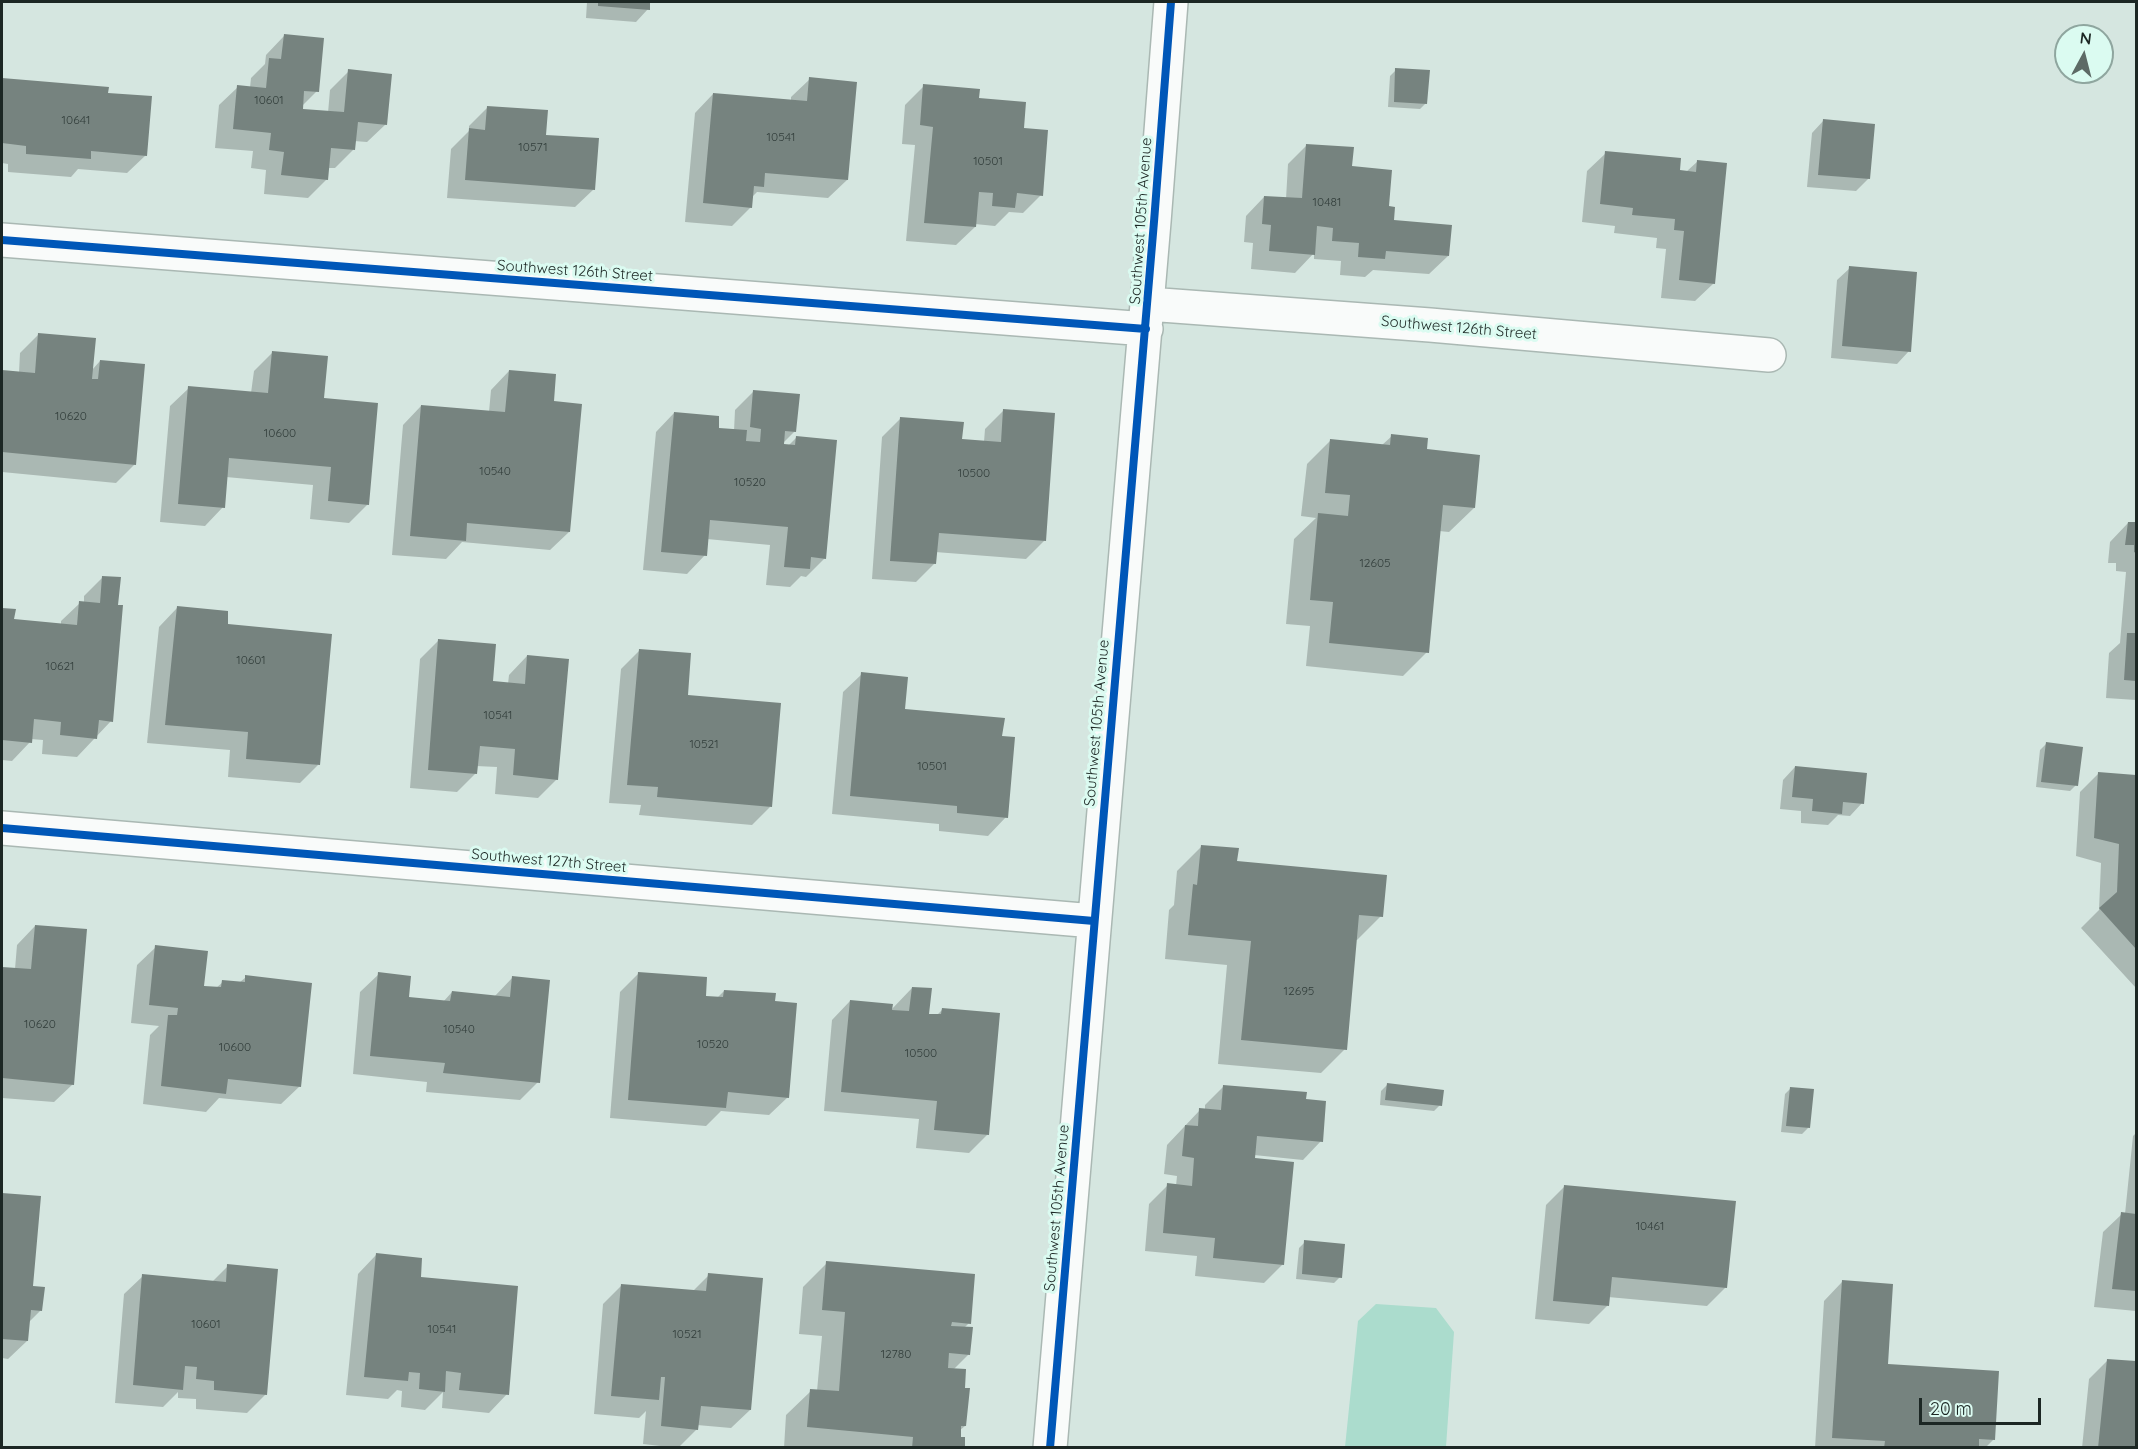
<!DOCTYPE html>
<html>
<head>
<meta charset="utf-8">
<style>
	body { margin:0 }
	#map { position:relative; width:2138px; height:1449px; overflow:hidden; background:#d5e6e0; font-family:Quicksand,sans-serif }
	canvas { display:block }
	.frame { position:absolute; inset:0; border:3px solid #1c2724; pointer-events:none }
	.north { position:absolute; left:2054px; top:24px; width:60px; height:60px; box-sizing:border-box; background:#dbfbf1; border:2px solid #8fa69f; border-radius:50%; rotate:7deg; font-size:16px; font-weight:700; line-height:24px; text-align:center; color:#1c2724 }
	.north::after { content:''; display:block; margin:auto; width:21px; height:27px; background:#5d6a66; clip-path:polygon(50% 0,100% 100%,50% 72%,0 100%) }
	.scale { position:absolute; left:1919px; top:1398px; width:122px; height:27px; box-sizing:border-box; border:3px solid #1c2724; border-top:0; padding-left:8px; font-size:18px; line-height:21px; white-space:nowrap; color:#1c2724; -webkit-text-stroke:4px #dbfbf1; paint-order:stroke }
</style>
</head>
<body>
<div id="map">
<canvas width="2138" height="1449"></canvas>
<div class="frame"></div>
<div class="north">N</div>
<div class="scale">20 m</div>
</div>
<script>
const g = document.querySelector('canvas').getContext('2d');
g.lineJoin = 'round';
function paint(path, color) {
  g.fillStyle = color;
  g.fill(path, 'evenodd');
}
function stroke(path, color, width, dash) {
  g.strokeStyle = color;
  g.lineWidth = width;
  g.lineCap = dash ? 'butt' : 'round';
  g.setLineDash(dash || []);
  g.stroke(path);
}
function write(font, color, halo, rows, align = 'center') {
  g.font = font + ' Quicksand,sans-serif';
  g.lineWidth = 6;
  g.setLineDash([]);
  g.textBaseline = 'middle';
  g.strokeStyle = halo;
  g.fillStyle = color;
  for (const [text, x, y, turn = 0] of rows) {
    g.save();
    g.translate(x, y);
    g.rotate((+turn || 0) * Math.PI / 180);
    g.textAlign = isNaN(turn) ? turn : align;
    if (halo) g.strokeText(text, 0, 0);
    g.fillText(text, 0, 0);
    g.restore();
  }
}
paint(new Path2D(`
	M1376,1304L1436,1308L1454,1332L1446,1447H1345L1358,1321Z`), '#abdccd');
paint(new Path2D(`
	M587,2H649L648,9L636,22L586,18Z
	M284,36L317,91L301,107V110L328,113L330,90L349,71L386,124L367,142L354,141L353,150L335,168H328L327,179L308,198L264,194L266,170L251,168L253,151L215,148L219,105L238,87L250,88L251,78L265,64L266,55Z
	M1396,70L1426,103L1420,109L1388,107L1390,76Z
	M810,79L847,180L828,198L757,192L752,197L751,207L732,226L685,222L695,113L713,94L791,101V97Z
	M2,80L107,88L106,94L146,155L127,173L78,169L71,177L8,172V164L2,163Z
	M924,86L977,99L1022,129L1041,195L1023,213L1009,212L995,226L975,224V227L956,245L906,241L915,145L902,144L905,105Z
	M488,107L545,136L594,189L575,207L447,198L451,149L469,131V126Z
	M1824,120L1869,178L1856,191L1807,187L1812,133Z
	M1307,145L1350,168L1388,208L1392,222L1448,256L1429,274L1373,270L1365,277L1340,275L1341,261L1314,259V253L1295,273L1251,269L1253,243L1244,242L1246,216L1264,197L1286,199L1288,164Z
	M1606,153L1686,172L1698,161L1714,283L1695,301L1661,298L1666,249L1656,248L1657,238L1614,233L1615,226L1582,222L1587,171Z
	M1850,268L1909,351L1897,364L1831,358L1837,280Z
	M39,334L92,370L100,361L135,464L116,483L2,472V371L19,373L20,353Z
	M272,353L323,400L368,504L349,523L310,519L313,485L226,477L223,507L205,526L160,522L170,406L189,388L251,393L254,371Z
	M509,371L553,403L569,532L550,550L462,542L446,559L392,555L403,425L421,406L489,412L491,390Z
	M754,391L795,431L782,444L788,446L796,438L825,558L806,577L801,576L790,587L766,585L770,545L707,539L705,555L687,574L643,570L656,432L674,413L717,430L734,431L735,410Z
	M1004,410L1044,541L1026,559L935,552L934,564L916,582L872,579L882,437L901,418L961,440L984,442L985,429Z
	M1392,436L1425,451L1474,508L1449,532L1439,531L1427,652L1403,676L1306,666L1310,626L1286,624L1294,539L1316,518L1301,516L1307,464L1331,440L1382,445Z
	M2128,523L2136,524V700L2106,698L2109,653L2120,643L2126,572L2116,571V563H2108L2110,542Z
	M103,577L111,721L77,757L42,754L43,740L31,739L30,742L12,761L2,760V609L14,610L13,620L61,625V621L80,603H84V596Z
	M177,608L318,765L300,783L228,777L230,750L147,743L159,627Z
	M439,640L491,683L508,684L509,675L527,656L557,779L538,798L495,794L497,767L476,766V773L457,792L410,788L420,659Z
	M640,650L770,807L752,825L639,815L641,805L609,803L621,669Z
	M862,674L904,710L1001,738L1006,817L988,836L939,831V824L832,814L843,692Z
	M2046,744L2076,785L2070,791L2036,787L2040,750Z
	M1795,767L1862,803L1850,816L1838,815L1828,825L1801,823V811L1780,809L1783,780Z
	M2099,773L2136,776V988L2081,928L2099,910L2101,863L2076,856L2080,792Z
	M1201,847L1235,862L1381,916L1357,940H1355L1345,1049L1321,1073L1218,1064L1227,965L1165,959L1169,910L1174,905L1177,871Z
	M35,926L73,1084L54,1102L2,1098V968L15,969L17,945Z
	M156,947L202,987L216,988L223,982L239,983L246,977L300,1086L281,1104L219,1098L206,1112L143,1104L150,1035L159,1026L131,1023L137,965Z
	M639,973L704,997L717,998L724,991L773,1003L788,1097L769,1115L721,1111L706,1126L610,1118L620,992Z
	M379,974L407,999L443,1002L452,992L494,997L513,977L538,1082L520,1100L426,1092L427,1082L353,1074L360,992Z
	M912,988L928,1015H937L942,1010L988,1134L969,1153L916,1148L919,1119L824,1111L832,1020L850,1001L891,1010Z
	M1387,1085L1440,1105L1434,1111L1380,1105L1381,1091Z
	M1224,1086L1305,1101L1321,1141L1303,1160L1254,1155L1283,1264L1264,1283L1195,1276L1197,1256L1145,1251L1149,1204L1168,1185L1176,1186L1177,1176L1164,1174L1167,1145L1200,1110H1205V1105Z
	M1791,1088L1808,1128L1802,1134L1781,1132L1785,1094Z
	M2136,1133V1311L2094,1307L2103,1232L2122,1214H2125L2133,1136Z
	M1565,1186L1726,1287L1707,1306L1608,1297L1607,1306L1589,1324L1535,1319L1546,1205Z
	M2,1194L39,1197L31,1287L41,1310L28,1323L27,1341L8,1359L2,1358Z
	M1305,1242L1340,1277L1334,1283L1296,1279L1299,1248Z
	M376,1255L419,1278L507,1394L489,1413L442,1408L443,1392L425,1410L401,1407L402,1391L397,1390L388,1399L346,1395L358,1274Z
	M827,1263L969,1323L964,1328L969,1354L953,1370L965,1426L959,1431L963,1448H784L786,1415L811,1391H817L822,1336L799,1334L803,1287Z
	M228,1266L266,1394L247,1413L196,1409V1399L178,1398V1392L163,1407L115,1403L124,1294L143,1276L212,1282Z
	M709,1275L750,1410L731,1428L697,1425V1429L678,1448L643,1444L646,1411L639,1418L594,1414L603,1304L621,1286L692,1292Z
	M1842,1282L1886,1365L1994,1439L1985,1448H1815L1824,1301Z
	M2108,1360L2136,1363V1448H2082L2089,1379Z`), '#0003');
paint(new Path2D(`
	M598,2H650V10L598,6Z
	M284,34L324,38L319,92L304,91L303,109L344,112L348,69L392,74L387,125L358,122L355,150L331,148L328,180L281,175L284,152L269,150L271,133L233,129L237,85L266,88L269,58L281,59Z
	M1395,68L1430,70L1427,104L1394,102Z
	M809,77L857,82L848,180L765,173L764,187L754,186L752,208L703,203L713,93L807,101Z
	M2,78L109,87L108,93L152,96L147,156L91,151V159L26,154V146L2,143Z
	M923,84L980,89L979,98L1026,102L1024,128L1048,130L1043,196L1017,193L1015,208L992,206L993,193L979,192L976,227L924,223L933,127L920,125Z
	M487,106L548,110L546,135L599,138L595,190L465,180L469,128L485,130Z
	M1823,119L1875,124L1870,179L1818,175Z
	M1306,144L1354,147L1352,166L1392,170L1389,206L1395,207L1394,220L1452,225L1449,256L1386,251L1385,259L1358,257L1359,243L1332,241L1333,228L1317,226L1315,255L1269,251L1271,225L1262,224L1264,196L1302,198Z
	M1605,151L1681,158L1680,170L1696,172L1697,160L1727,163L1715,284L1679,280L1684,231L1674,230L1675,219L1632,215L1633,208L1600,204Z
	M1849,266L1917,272L1911,352L1842,346Z
	M38,333L96,338L92,379H98L100,360L145,364L136,465L2,452V370L35,373Z
	M272,351L328,356L324,398L378,403L369,505L328,501L331,467L229,458L225,508L178,504L188,386L268,393Z
	M509,370L556,374L554,401L582,404L570,532L467,523L466,541L410,536L421,405L505,412Z
	M753,390L800,394L796,432L785,431L784,444L795,445L796,436L837,440L826,559L811,557L810,569L784,567L788,527L710,520L707,556L661,552L674,412L719,416V428L747,430L746,441L760,442L761,429L750,427Z
	M1003,409L1055,413L1046,541L939,533L936,564L890,561L900,417L964,422L962,439L1001,442Z
	M1391,434L1428,438L1427,449L1480,455L1475,508L1443,505L1429,653L1329,643L1333,602L1310,600L1318,513L1348,516L1350,495L1325,493L1330,439L1390,445Z
	M2128,522H2136V553L2134,552V545H2125Z
	M102,576L121,577L118,605H123L113,722L99,720L97,739L60,735L61,722L34,719L32,743L2,740V608L16,609L14,619L77,625L79,601L100,603Z
	M177,606L228,611V624L332,634L320,765L246,759L248,732L165,725Z
	M2127,633H2136V681L2124,680Z
	M438,639L496,644L493,681L525,684L527,655L569,659L558,780L513,775L515,749L480,746L477,774L428,770Z
	M639,649L691,653L688,695L781,703L772,807L657,797L658,787L627,785Z
	M861,672L908,677L905,709L1005,718L1002,736L1015,737L1008,818L957,813V806L850,796Z
	M2046,742L2083,747L2078,786L2041,782Z
	M1795,766L1867,773L1864,804L1843,802L1842,814L1812,811L1813,799L1792,797Z
	M2098,772L2136,775V949L2099,908L2117,892L2119,844L2094,838Z
	M1201,845L1239,848L1237,861L1387,875L1383,917L1359,915L1347,1050L1241,1040L1251,941L1188,935L1193,884L1197,885Z
	M35,925L87,929L74,1085L2,1078V967L31,969Z
	M155,945L208,951L204,986L221,987L222,980L245,982V975L312,983L301,1087L228,1079L226,1094L161,1086L168,1015H177L178,1008L149,1005Z
	M378,972L411,976L409,997L450,1001L452,991L510,997L512,976L550,980L540,1083L443,1073L445,1063L370,1056Z
	M638,972L707,977L706,996L723,997L724,990L776,993L775,1001L797,1003L789,1098L728,1092L726,1108L628,1100Z
	M912,987L932,988L929,1014H941L942,1008L1000,1013L989,1135L934,1130L937,1101L841,1092L850,1000L893,1004L892,1010L909,1011Z
	M1387,1083L1444,1090L1442,1106L1385,1100Z
	M1223,1085L1307,1092L1306,1099L1326,1101L1323,1142L1257,1136L1255,1158L1294,1162L1284,1265L1213,1258L1215,1238L1163,1233L1167,1183L1192,1186L1194,1158L1182,1156L1185,1125L1198,1126L1199,1108L1221,1110Z
	M1790,1087L1814,1089L1810,1128L1786,1126Z
	M1564,1185L1736,1201L1727,1288L1612,1277L1609,1306L1553,1301Z
	M2,1193L41,1196L33,1286L45,1287L42,1311L31,1310L28,1341L2,1339Z
	M2121,1212L2136,1214V1291L2112,1289Z
	M1304,1240L1345,1244L1342,1278L1302,1274Z
	M376,1253L422,1258L421,1277L518,1286L509,1395L459,1390L461,1373L446,1371L445,1392L419,1389L420,1373L409,1372L408,1381L364,1377Z
	M826,1261L975,1274L971,1324L952,1322L951,1326L973,1327L970,1355L949,1353L948,1368L966,1369L965,1388H970L966,1426H961V1437H965V1448H912L913,1437L807,1427L810,1389L839,1391L845,1312L822,1310Z
	M227,1264L278,1269L267,1395L214,1390V1381L196,1379L197,1367L185,1366L183,1390L133,1385L142,1274L226,1282Z
	M708,1273L763,1278L751,1410L701,1406L698,1430L661,1426L665,1377H661L659,1400L611,1396L621,1284L706,1291Z
	M1842,1280L1893,1284L1888,1364L1999,1371L1995,1440L1979,1439V1448H1884L1885,1441L1832,1438Z
	M2107,1359L2136,1361V1448H2098Z`), '#76837f');
const minor = new Path2D(`
	M2,240L1146,329
	M1148,304L1430,325L1769,355
	M2,828L1094,921
	M1050,1448C1090,965 1135,484 1171,2`);
stroke(minor, '#aab8b3', 36);
stroke(minor, '#f9fbfa', 33);
stroke(new Path2D(`
	M2,240L1146,329
	M2,828L1094,921
	M1050,1448C1090,965 1135,484 1171,2`), '#0057b8', 8);
write('12px', '#323e3b', null, [
	["10601",269,100],
	["10641",76,120],
	["10541",781,137],
	["10571",533,147],
	["10501",988,161],
	["10481",1327,202],
	["10620",71,416],
	["10600",280,433],
	["10540",495,471],
	["10500",974,473],
	["10520",750,482],
	["12605",1375,563],
	["10601",251,660],
	["10621",60,666],
	["10541",498,715],
	["10521",704,744],
	["10501",932,766],
	["12695",1299,991],
	["10620",40,1024],
	["10540",459,1029],
	["10520",713,1044],
	["10600",235,1047],
	["10500",921,1053],
	["10461",1650,1226],
	["10601",206,1324],
	["10541",442,1329],
	["10521",687,1334],
	["12780",896,1354]
]);
write('15px', '#1c2724', '#dbfbf1', [
	["Southwest 105th Avenue",1141,221,-86],
	["Southwest 126th Street",575,271,4],
	["Southwest 126th Street",1459,328,5],
	["Southwest 105th Avenue",1097,723,-85],
	["Southwest 127th Street",549,861,5],
	["Southwest 105th Avenue",1057,1208,-85]
]);
</script>
</body>
</html>
